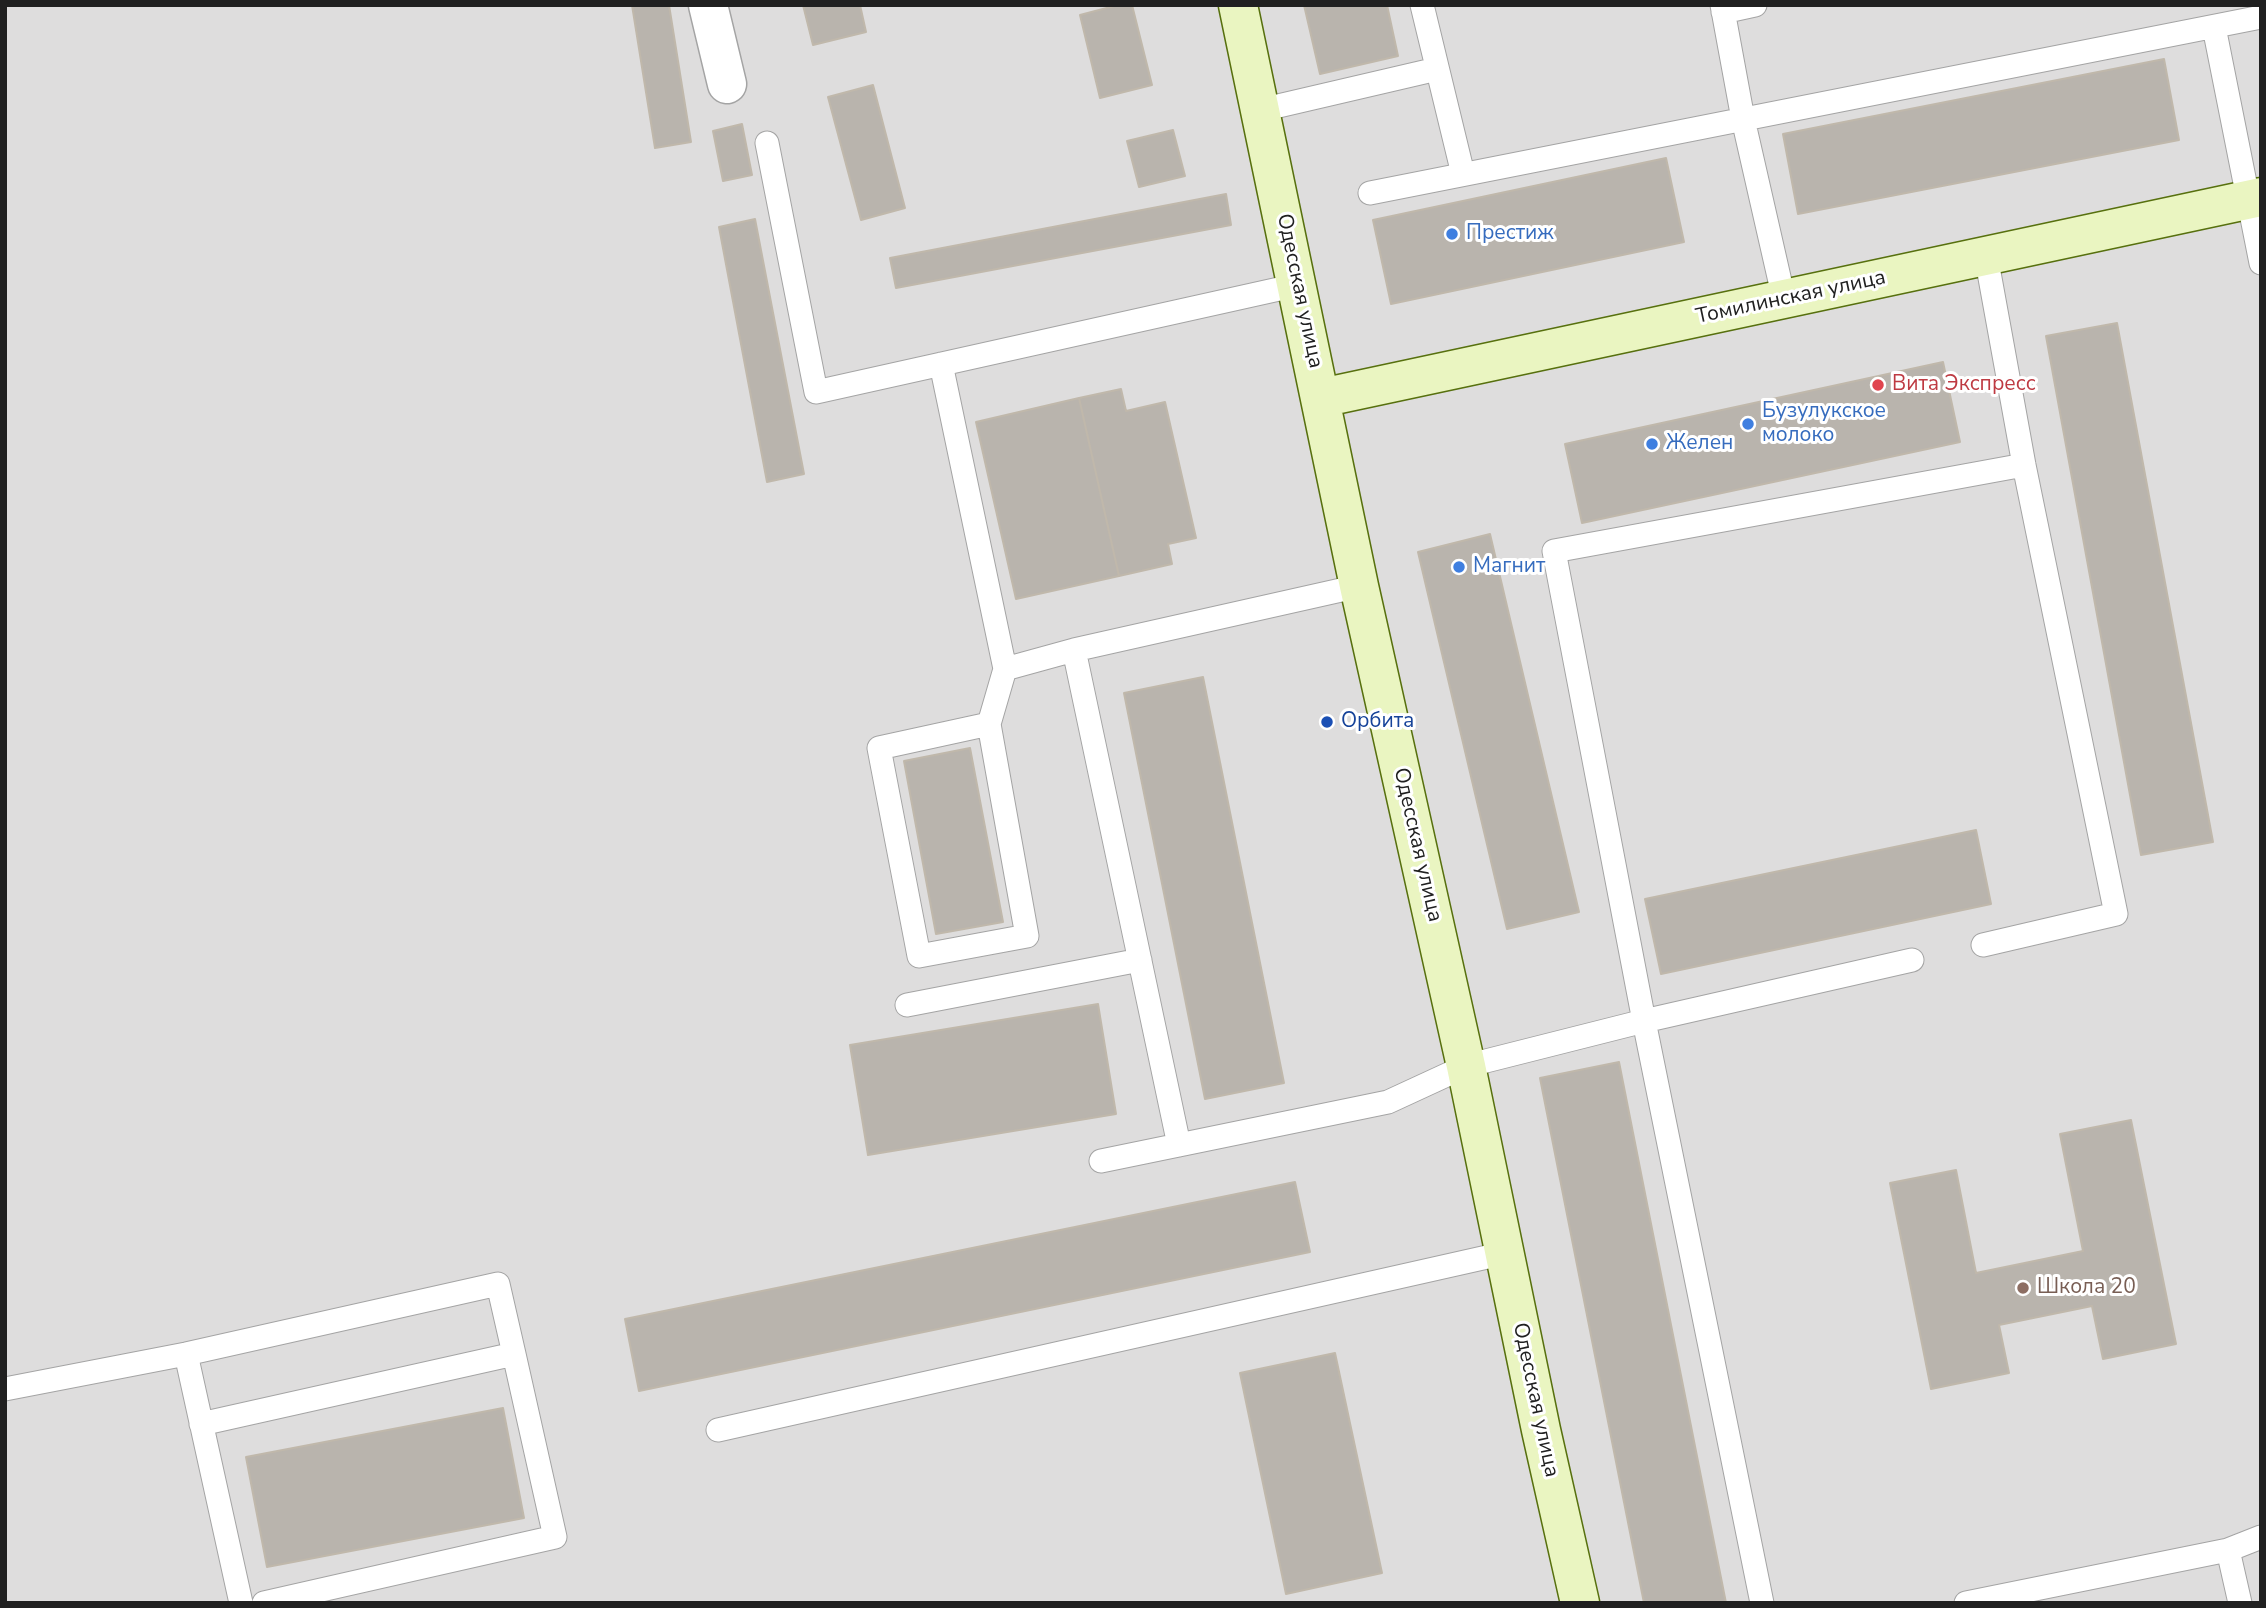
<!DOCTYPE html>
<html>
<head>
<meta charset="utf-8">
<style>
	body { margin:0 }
	#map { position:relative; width:2266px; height:1608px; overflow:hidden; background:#f0eee8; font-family:"Nunito Sans",sans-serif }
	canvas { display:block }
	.frame { position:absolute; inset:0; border:7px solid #202020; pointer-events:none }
</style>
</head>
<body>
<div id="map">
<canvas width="2266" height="1608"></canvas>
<div class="frame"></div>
</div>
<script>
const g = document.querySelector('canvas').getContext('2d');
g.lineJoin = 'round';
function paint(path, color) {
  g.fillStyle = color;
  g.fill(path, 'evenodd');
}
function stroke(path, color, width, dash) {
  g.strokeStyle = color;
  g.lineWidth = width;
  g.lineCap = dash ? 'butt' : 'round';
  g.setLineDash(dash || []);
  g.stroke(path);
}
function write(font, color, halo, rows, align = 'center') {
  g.font = font + ' "Nunito Sans",sans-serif';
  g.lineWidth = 6;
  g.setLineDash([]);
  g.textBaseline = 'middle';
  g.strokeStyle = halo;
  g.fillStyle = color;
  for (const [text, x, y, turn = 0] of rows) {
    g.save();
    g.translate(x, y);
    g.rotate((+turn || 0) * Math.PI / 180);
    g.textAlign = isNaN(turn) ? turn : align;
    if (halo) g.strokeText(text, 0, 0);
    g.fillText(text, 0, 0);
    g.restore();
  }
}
paint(new Path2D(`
	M5,5H2261V1603H5Z`), '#dedddd');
const building = new Path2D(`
	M632,5H669L691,142L655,148Z
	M803,5H860L866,32L813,45Z
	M1118,5H1132L1152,85L1100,98L1080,15Z
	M1304,5H1387L1398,56L1320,74Z
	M2164,59L2179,140L1798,214L1783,134Z
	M873,85L905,208L861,220L828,97Z
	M742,124L752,175L723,181L713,131Z
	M1173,130L1185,176L1139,187L1127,141Z
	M1666,158L1684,242L1391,304L1373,220Z
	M1226,194L1231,225L896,288L890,258Z
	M755,219L804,474L767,482L719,227Z
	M2117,323L2213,842L2141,855L2046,336Z
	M1943,362L1960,442L1582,523L1565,444Z
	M1121,389L1126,411L1165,402L1196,538L1168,544L1172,564L1119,576L1079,398Z
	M1079,398L1119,576L1016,599L976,422Z
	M1490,534L1579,912L1507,929L1418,552Z
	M1203,677L1284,1083L1205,1099L1124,693Z
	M970,748L1003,922L936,934L904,761Z
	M1976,830L1991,904L1661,974L1645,899Z
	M1098,1004L1116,1114L868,1155L850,1045Z
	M1619,1062L1726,1603H1644L1540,1078Z
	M2131,1120L2176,1344L2103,1359L2092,1306L1999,1325L2009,1373L1931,1389L1890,1183L1956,1170L1976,1273L2083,1251L2060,1134Z
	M1295,1182L1310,1252L639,1391L625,1319Z
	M1335,1353L1382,1573L1286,1594L1240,1373Z
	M503,1408L524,1518L267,1567L246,1457Z`);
paint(building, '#b9b4ad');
stroke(building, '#c0b8ab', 2);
const lane = new Path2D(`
	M1422,5L1463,174
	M1722,5L1743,119L1784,299
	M1723,12L1755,5
	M2214,27L2261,263
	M1261,110L1437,69
	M767,143L816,392L1297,285
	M1370,193L2261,17
	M941,364L1005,669L1074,650L1359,586
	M1074,650L1179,1145
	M989,724L879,748L919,956L1027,936L989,724L1005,669
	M1983,945L2116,914L2024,465L1986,256
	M907,1005L1140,960
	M1101,1161L1388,1102L1466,1066L1644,1021L1912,960
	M186,1354L241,1603
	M5,1389L186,1354L498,1284L514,1354
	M201,1424L514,1354L555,1537L264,1603
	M718,1430L1505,1253
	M2228,1550L2240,1603
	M1762,1603L1644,1021L1554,551L2024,465
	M1966,1603L2228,1550L2261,1537`);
const street = new Path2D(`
	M708,5L727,84`);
const secondary = new Path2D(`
	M1238,5L1359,586L1466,1066L1541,1430L1580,1603
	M1321,398L2261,197`);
stroke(lane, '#a4a4a4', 25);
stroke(street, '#a4a4a4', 41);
stroke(secondary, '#57700e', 41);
stroke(lane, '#fff', 23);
stroke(street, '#fff', 38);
stroke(secondary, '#eaf5c1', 38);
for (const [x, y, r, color] of [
	[1452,234,7,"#3f7fe0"],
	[1878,385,7,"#e0444e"],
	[1748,424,7,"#3f7fe0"],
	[1652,444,7,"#3f7fe0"],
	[1459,567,7,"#3f7fe0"],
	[1327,722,7,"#1a4fb4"],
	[2023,1288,7,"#8d6e63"]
]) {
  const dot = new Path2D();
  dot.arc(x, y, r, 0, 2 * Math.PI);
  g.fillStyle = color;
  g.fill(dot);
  stroke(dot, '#fff', 2.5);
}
write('21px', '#366cbe', '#fff', [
	["Престиж",1466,234],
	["Бузулукское",1762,412],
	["молоко",1762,436],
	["Желен",1666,444],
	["Магнит",1473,567]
], 'left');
write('21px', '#202020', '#fff', [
	["Одесская улица",1299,291,78],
	["Томилинская улица",1791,298,-12],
	["Одесская улица",1417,845,77],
	["Одесская улица",1535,1400,78]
]);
write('21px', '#be3a42', '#fff', [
	["Вита Экспресс",1892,385]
], 'left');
write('21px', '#164399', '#fff', [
	["Орбита",1341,722]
], 'left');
write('21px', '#785e54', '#fff', [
	["Школа 20",2037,1288]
], 'left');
</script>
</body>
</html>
